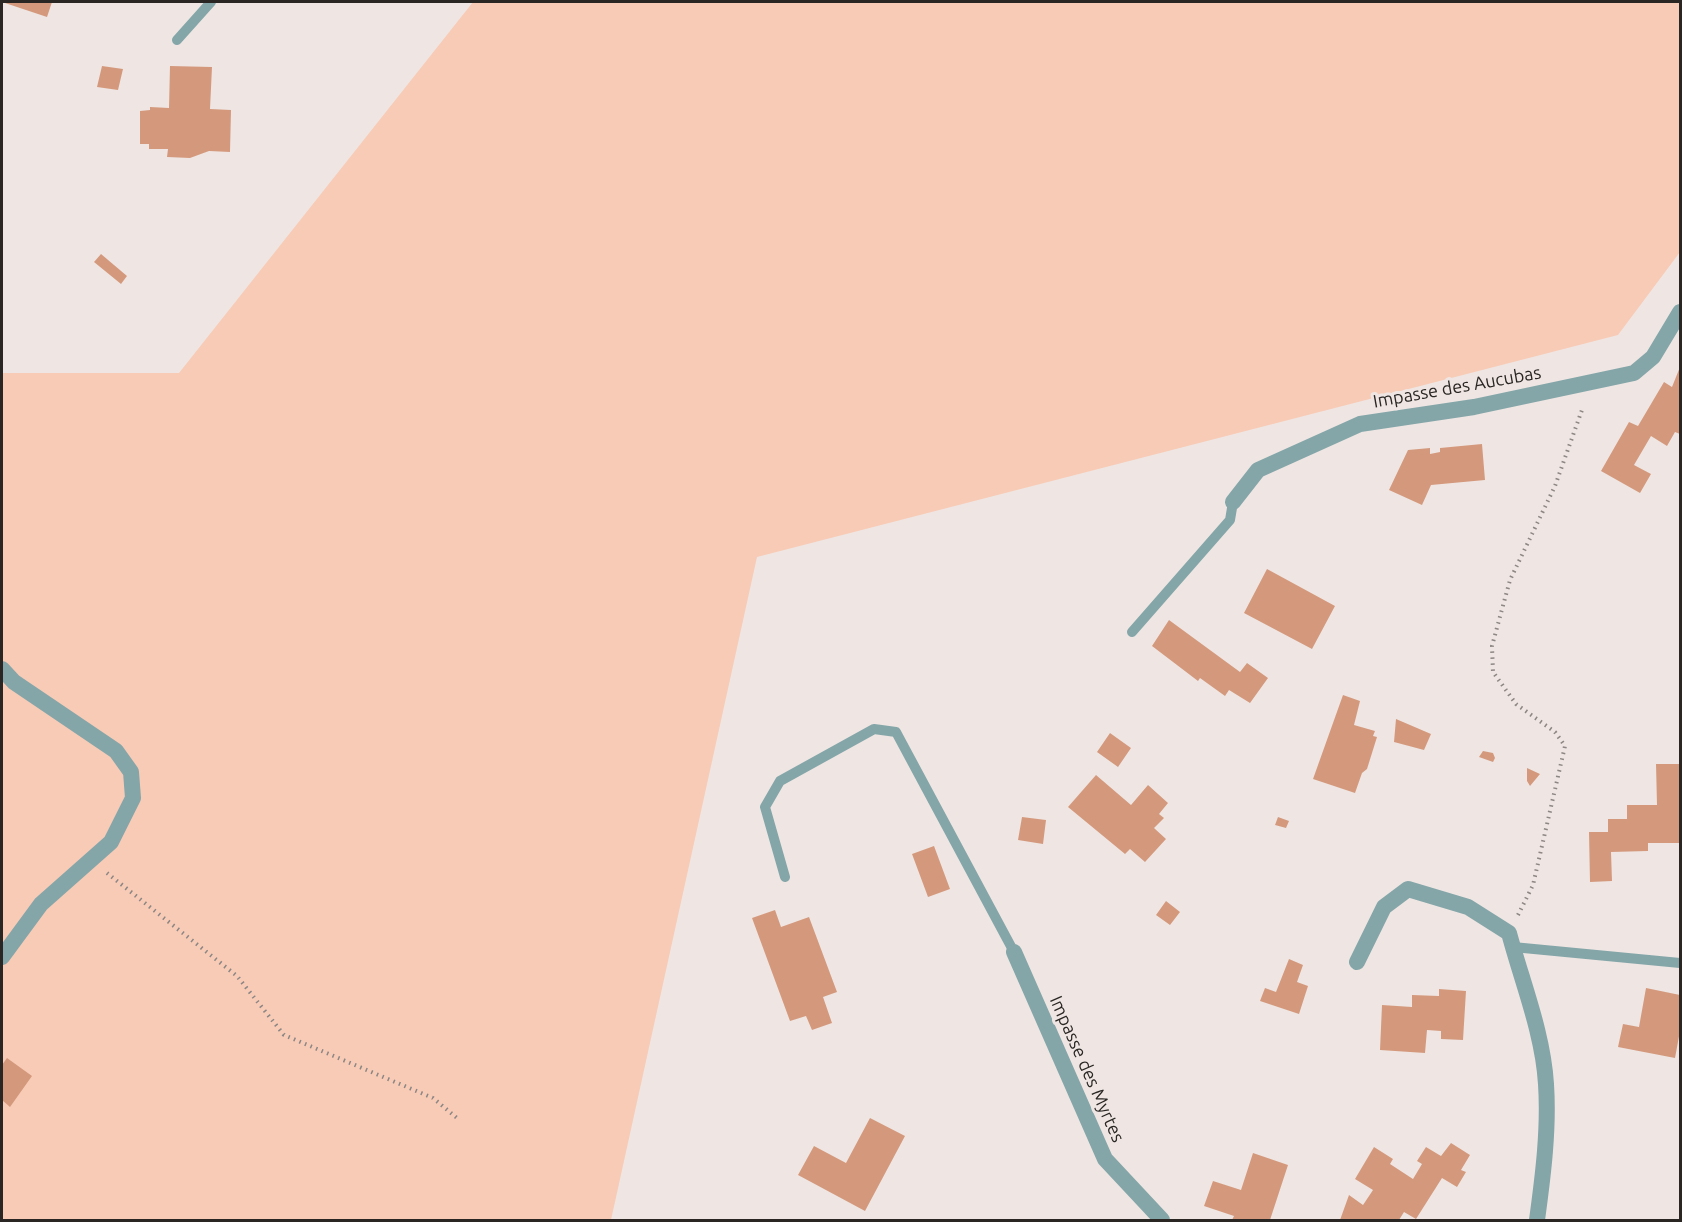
<!DOCTYPE html>
<html>
<head>
<meta charset="utf-8">
<style>
	body { margin:0 }
	#map { position:relative; width:1682px; height:1222px; overflow:hidden; background:#efe6e3; font-family:Ubuntu,sans-serif }
	canvas { display:block }
	.frame { position:absolute; inset:0; border:3px solid #292624; pointer-events:none }
</style>
</head>
<body>
<div id="map">
<canvas width="1682" height="1222"></canvas>
<div class="frame"></div>
</div>
<script>
const g = document.querySelector('canvas').getContext('2d');
g.lineJoin = 'round';
function paint(path, color) {
  g.fillStyle = color;
  g.fill(path, 'evenodd');
}
function stroke(path, color, width, dash) {
  g.strokeStyle = color;
  g.lineWidth = width;
  g.lineCap = dash ? 'butt' : 'round';
  g.setLineDash(dash || []);
  g.stroke(path);
}
function write(font, color, halo, rows, align = 'center') {
  g.font = font + ' Ubuntu,sans-serif';
  g.lineWidth = 6;
  g.setLineDash([]);
  g.textBaseline = 'middle';
  g.strokeStyle = halo;
  g.fillStyle = color;
  for (const [text, x, y, turn = 0] of rows) {
    g.save();
    g.translate(x, y);
    g.rotate((+turn || 0) * Math.PI / 180);
    g.textAlign = isNaN(turn) ? turn : align;
    if (halo) g.strokeText(text, 0, 0);
    g.fillText(text, 0, 0);
    g.restore();
  }
}
paint(new Path2D(`
	M473,2H1680V252L1618,335L757,557L611,1220H2V373H179Z`), '#f8cbb6');
paint(new Path2D(`
	M2,2H52L47,17Z
	M102,66L123,69L118,90L97,87Z
	M170,66L212,67L210,109L231,110L230,152L209,151L190,158L167,157L168,149H149V144H140V111L150,110V107L169,108Z
	M101,254L127,276L121,284L94,262Z
	M1680,367V434L1675,432L1667,446L1651,436L1634,465L1651,474L1640,493L1601,471L1629,422L1638,426L1664,382L1672,387Z
	M1482,444L1485,480L1431,485L1422,505L1389,490L1408,450L1430,448V454L1440,452V448Z
	M1267,569L1335,606L1312,649L1244,613Z
	M1169,620L1240,672L1247,663L1268,678L1250,703L1229,690L1225,696L1200,678L1198,681L1152,646Z
	M1343,695L1360,701L1354,725L1375,731L1373,736L1377,737L1367,769L1362,773L1355,793L1313,779Z
	M1396,719L1431,734L1424,750L1394,742Z
	M1110,733L1131,748L1118,767L1097,752Z
	M1483,751L1493,753L1495,758L1493,762L1479,757Z
	M1656,764H1680V843H1648V851L1611,852L1612,881L1590,882L1589,832H1608V819H1627V805H1657Z
	M1527,768L1540,774L1530,786L1527,781Z
	M1096,775L1131,805L1148,785L1168,803L1159,814L1164,818L1154,828L1166,839L1145,862L1130,849L1125,854L1068,807Z
	M1022,817L1046,820L1043,844L1018,840Z
	M1278,817L1289,821L1286,828L1275,825Z
	M934,846L950,889L928,897L912,854Z
	M1166,901L1180,912L1170,925L1156,915Z
	M775,910L781,927L809,917L837,992L823,997L832,1023L812,1030L806,1016L790,1021L752,918Z
	M1289,959L1303,965L1297,982L1308,986L1299,1014L1260,1001L1265,988L1276,992Z
	M1646,988L1680,995V1031L1675,1058L1618,1047L1623,1024L1639,1027Z
	M1439,989L1466,991L1463,1040L1441,1039V1031L1427,1030L1425,1053L1380,1050L1382,1005L1412,1007V995L1439,996Z
	M7,1058L32,1076L10,1107L2,1100V1065Z
	M870,1118L905,1136L865,1211L798,1175L814,1146L846,1163Z
	M1451,1143L1470,1155L1461,1170L1466,1172L1457,1187L1442,1178L1416,1219L1404,1212L1399,1220H1340L1349,1195L1363,1205L1373,1190L1355,1179L1374,1147L1393,1159L1390,1164L1413,1179L1422,1164L1417,1161L1426,1147L1441,1156Z
	M1253,1153L1288,1165L1270,1220H1232L1234,1216L1204,1206L1213,1181L1241,1190Z`), '#d4997d');
stroke(new Path2D(`
	M107,873L237,976L284,1035L433,1098L457,1118
	M1518,915L1533,885L1565,746L1555,732L1516,704L1493,672L1492,646L1510,580L1555,486L1583,407`), '#8c8684', 4, [1.5, 4.5]);
stroke(new Path2D(`
	M177,40L211,2
	M1132,632L1230,520L1233,502
	M785,877L765,807L780,781L874,729L896,732L1014,952
	M1513,947L1680,963`), '#85a6a9', 10);
stroke(new Path2D(`
	M1233,502L1258,470L1360,424L1474,407L1634,373L1653,357L1680,312
	M2,669L14,682L116,751L131,772L133,798L111,842L41,904L2,957
	M1014,952L1105,1159L1162,1220
	M1357,962L1384,907L1408,889L1468,907L1509,933C1522,982 1543,1033 1546,1084C1549,1129 1543,1176 1537,1220`), '#85a6a9', 16);
write('18px', '#292624', '#efe6e3', [
	["Impasse des Aucubas",1457,387,-10],
	["Impasse des Myrtes",1087,1069,66]
]);
</script>
</body>
</html>
